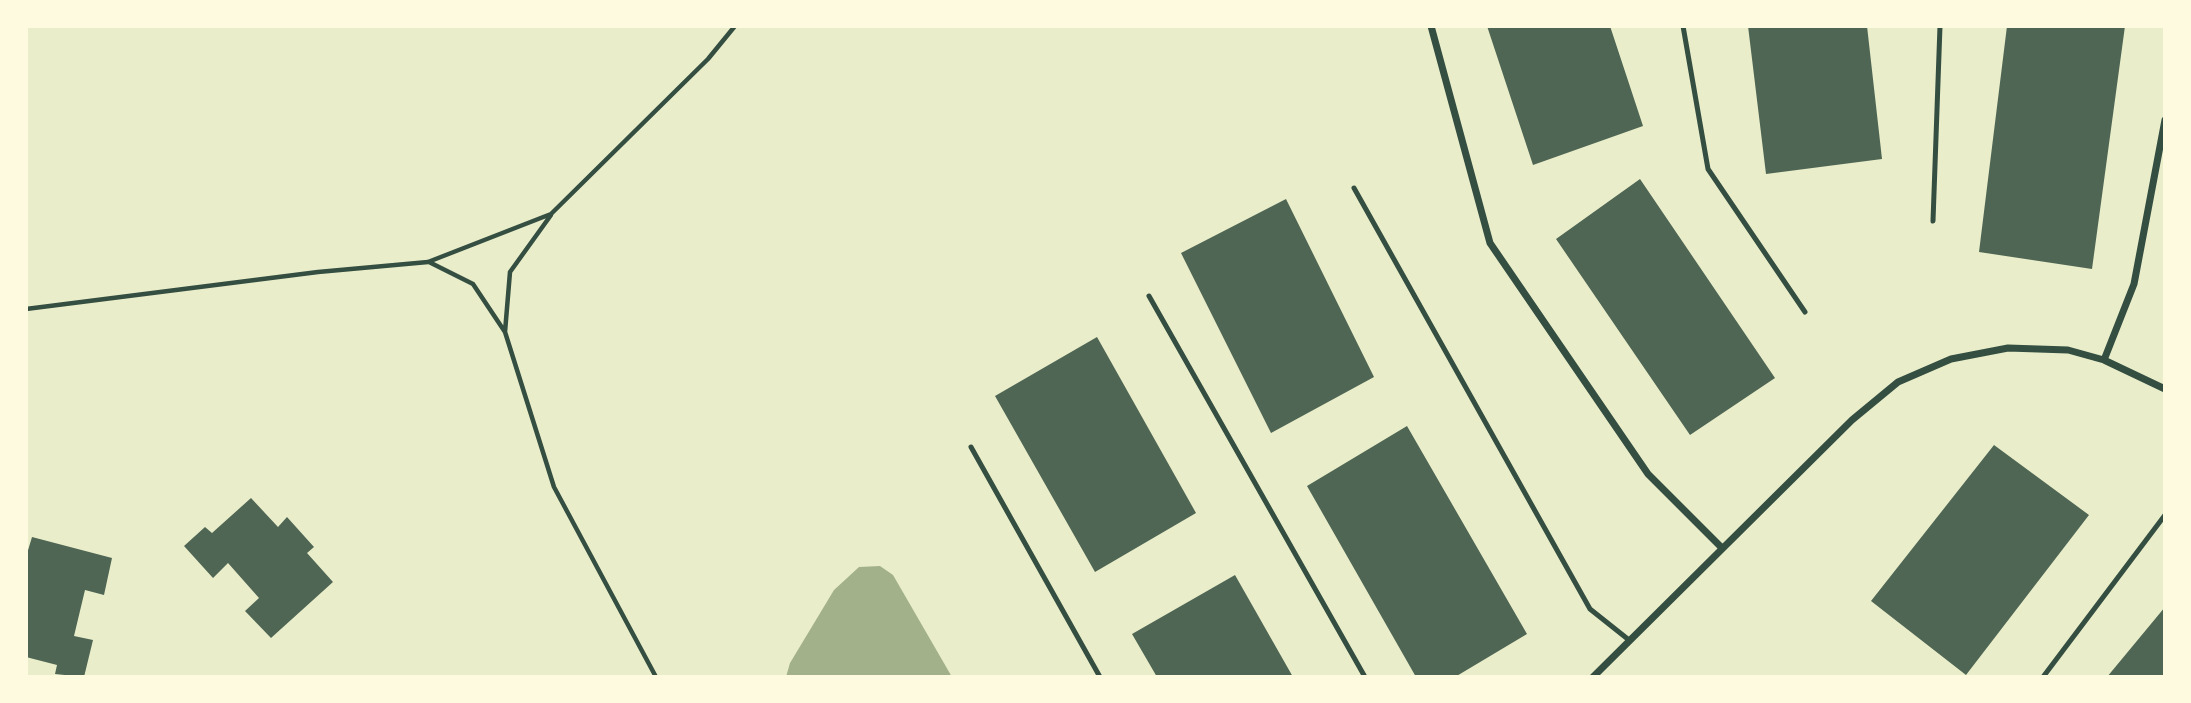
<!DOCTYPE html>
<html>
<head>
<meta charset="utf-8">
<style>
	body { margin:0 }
	#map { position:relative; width:2191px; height:703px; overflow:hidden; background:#e9edc9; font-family:"Alegreya Sans",sans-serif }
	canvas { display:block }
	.frame { position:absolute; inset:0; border:28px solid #fefae0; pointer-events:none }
</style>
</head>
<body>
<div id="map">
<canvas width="2191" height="703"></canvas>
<div class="frame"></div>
</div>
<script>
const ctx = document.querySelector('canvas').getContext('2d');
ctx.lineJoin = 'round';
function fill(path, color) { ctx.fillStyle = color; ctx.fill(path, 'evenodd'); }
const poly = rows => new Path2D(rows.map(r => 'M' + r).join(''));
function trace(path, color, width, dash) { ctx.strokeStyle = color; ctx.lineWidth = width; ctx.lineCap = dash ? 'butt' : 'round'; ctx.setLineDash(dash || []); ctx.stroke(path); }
const water = poly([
	[880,566,893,575,952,677,786,677,790,663,834,590,859,567]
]);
const building = poly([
	[1487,26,1610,26,1643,126,1533,165],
	[1748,26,1867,26,1882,159,1766,174],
	[2007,26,2125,26,2092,269,1979,252],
	[1640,179,1775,378,1690,435,1556,239],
	[1286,199,1374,377,1271,433,1181,253],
	[1097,337,1196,513,1095,572,995,396],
	[1407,426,1527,634,1455,677,1416,677,1307,486],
	[1994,445,2089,515,1966,675,1871,601],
	[251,498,278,527,287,517,314,547,307,553,333,582,271,638,245,611,259,598,228,563,213,578,184,546,205,527,212,533],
	[32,537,112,558,104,595,85,590,74,636,93,640,84,677,55,674,57,665,26,657,26,557],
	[1235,575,1293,677,1157,677,1132,634],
	[2165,607,2165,677,2107,677]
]);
const path = poly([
	[551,215,510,272,505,332,554,487,656,677],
	[429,262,473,284,505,332],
	[26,309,318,272,428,262,551,214,708,59,735,26]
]);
const service = poly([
	[1683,26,1708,169,1805,312],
	[1354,188,1590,609,1629,640],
	[1933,221,1940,26],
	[1149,296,1365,677],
	[971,447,1100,677],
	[2043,677,2165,515]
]);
const minor = poly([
	[1431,26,1490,243,1648,474,1722,548],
	[2104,360,2134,284,2165,120],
	[1593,677,1852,420,1898,382,1951,359,2008,348,2068,350,2104,360,2165,389]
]);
fill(water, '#a3b18a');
fill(building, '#4f6655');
trace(path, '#344e41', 4.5);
trace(service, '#344e41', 5);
trace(minor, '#344e41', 7);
</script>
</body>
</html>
